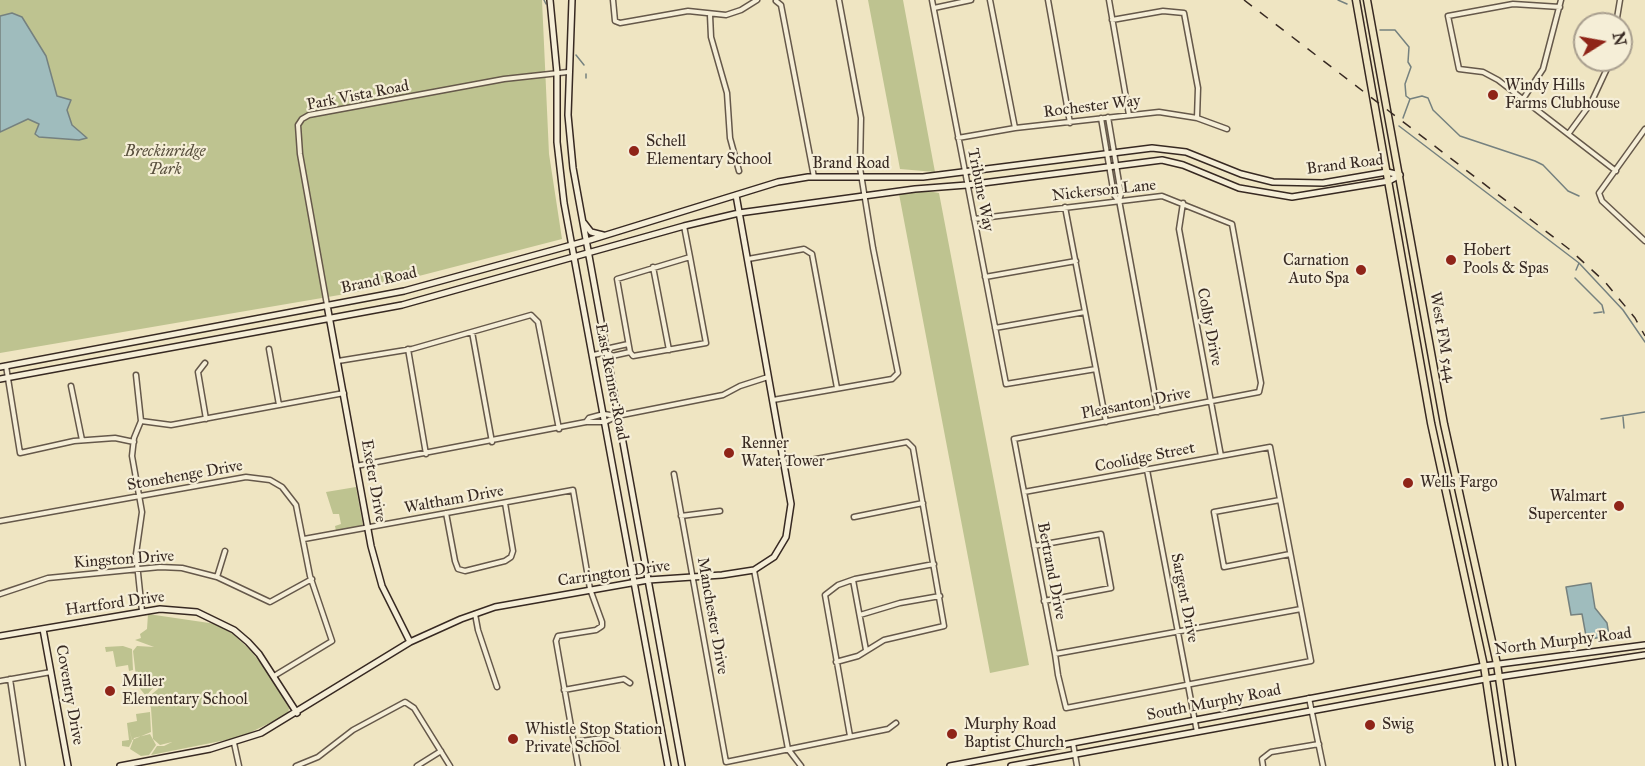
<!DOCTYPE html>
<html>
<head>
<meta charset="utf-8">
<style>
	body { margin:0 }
	#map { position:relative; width:1645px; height:766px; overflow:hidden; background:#efe5c2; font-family:"IM FELL Great Primer",serif }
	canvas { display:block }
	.north { position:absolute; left:1573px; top:12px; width:60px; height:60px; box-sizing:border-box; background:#f5eed7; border:2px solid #a99f8f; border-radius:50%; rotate:79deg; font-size:16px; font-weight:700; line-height:24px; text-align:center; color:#372922 }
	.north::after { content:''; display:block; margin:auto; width:21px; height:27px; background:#8f2418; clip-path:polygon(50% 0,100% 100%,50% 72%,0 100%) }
</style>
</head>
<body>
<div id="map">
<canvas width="1645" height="766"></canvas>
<div class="north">N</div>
</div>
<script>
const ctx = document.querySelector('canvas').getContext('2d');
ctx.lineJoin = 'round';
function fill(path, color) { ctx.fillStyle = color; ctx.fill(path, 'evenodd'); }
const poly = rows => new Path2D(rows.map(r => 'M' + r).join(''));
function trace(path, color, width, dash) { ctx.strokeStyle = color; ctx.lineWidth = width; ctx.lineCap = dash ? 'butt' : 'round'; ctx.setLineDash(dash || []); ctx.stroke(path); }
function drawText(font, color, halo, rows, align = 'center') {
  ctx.font = font + ' "IM FELL Great Primer",serif'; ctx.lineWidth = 4.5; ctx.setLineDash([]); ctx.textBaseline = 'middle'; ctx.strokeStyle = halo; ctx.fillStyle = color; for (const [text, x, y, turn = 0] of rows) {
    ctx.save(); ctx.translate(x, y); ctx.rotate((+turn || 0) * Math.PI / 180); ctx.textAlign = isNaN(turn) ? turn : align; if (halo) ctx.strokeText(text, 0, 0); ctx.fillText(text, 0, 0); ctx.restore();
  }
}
const green = poly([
	[0,0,542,0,549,154,562,239,357,292,0,353],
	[868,0,903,0,935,172,900,169],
	[922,190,939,193,1029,665,990,673,899,194],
	[356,487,363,526,336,531,335,526,341,524,339,514,333,514,326,492],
	[148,614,216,624,233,634,251,651,266,670,289,708,288,714,241,737,151,755,157,746,164,746,172,742,160,745,153,739,151,708,147,698,158,689,160,680,146,696,137,685,133,651,137,646,154,647,135,640,141,638,140,634,147,629],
	[123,646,132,649,133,670,129,671,128,665,116,667,113,651,106,652,105,647],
	[150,712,151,732,132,740,129,728,132,741,129,747,122,746,122,741,129,740,127,723,137,721,136,714],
	[150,734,156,745,149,755,141,756,130,749,134,738]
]);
const water = poly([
	[12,13,22,17,46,56,57,96,71,100,67,110,72,125,87,138,79,140,39,137,35,134,39,124,28,119,0,132,0,16,12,13],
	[1591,583,1595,608,1607,623,1609,635,1592,639,1586,636,1582,614,1571,615,1566,587,1591,583]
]);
const stream = poly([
	[544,0,546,4],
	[1338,0,1347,4],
	[1380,30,1395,30,1409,47,1408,62,1411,67,1405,84,1406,96,1410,99,1422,96,1428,98,1433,110,1460,136,1535,161,1543,165,1568,191,1579,196],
	[576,55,584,65],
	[586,74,586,78],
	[1403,118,1410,99],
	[1399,126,1579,263,1576,270],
	[1579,263,1623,310,1645,342],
	[1575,278,1602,305,1604,313],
	[1594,313,1602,312],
	[1623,417,1624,428],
	[1601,419,1645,412]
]);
const street = poly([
	[613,0,615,21,620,23,688,11,726,15,741,10,757,0],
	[932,0,1006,384,1096,369],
	[990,0,1015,128],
	[1048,0,1070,123],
	[1109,0,1129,115],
	[776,1,781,5,814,177],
	[1560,7,1513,4,1448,16,1459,69,1483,72,1498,80,1616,171],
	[934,8,971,0],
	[710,15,711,37,727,93,730,138,739,171],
	[1112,20,1163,11,1184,13,1198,88,1197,118],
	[1616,24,1620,0],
	[1523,99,1543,69,1561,0],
	[1108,117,1121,194,1119,200,1158,412],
	[1101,118,1114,195,1118,200],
	[1645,129,1599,193,1602,201,1645,241],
	[1569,133,1591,103,1611,60],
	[958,138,1015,128,1159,112,1197,118,1227,129],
	[1183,203,1179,229,1221,456],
	[1065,207,1106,422],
	[974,219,1162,196,1232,224,1261,383,1259,392,1014,439,1024,492,1038,566,1055,654,1058,675,1066,708,1311,661,1270,447,1024,492],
	[684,226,690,257,706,343,633,356,630,352,617,279,690,257],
	[748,259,804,249,812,254,837,388],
	[653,267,669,350],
	[985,277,1076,261],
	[327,305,300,154,298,125,302,119,309,115,504,79,568,72],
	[995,328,1085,312],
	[472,332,492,442],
	[269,349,279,405],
	[408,349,426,454],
	[608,352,610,348,628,344],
	[593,355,608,352,612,356,630,352],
	[338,361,412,349,531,315,538,322,559,429],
	[205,363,198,372,206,419],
	[6,366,20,453,74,441,115,438,134,442],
	[136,375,141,421,134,438,132,456,142,512,136,554,142,611],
	[71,386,82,440],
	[773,400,892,379,898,373,873,248,860,168,861,118,839,0],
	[141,421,171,425,344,393],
	[586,422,589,418,604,414,616,416],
	[784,465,907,442,913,448,944,626,884,640,858,656,836,662],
	[356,466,586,422,605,422,617,416,723,395,740,386,768,377],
	[1147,470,1197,732],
	[674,474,726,762,888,729,896,723],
	[1280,500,1214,512,1224,567,1290,554],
	[446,513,455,561,458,569,465,571,505,561,511,557,513,551,505,503],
	[681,516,720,511],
	[854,517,923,503],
	[0,521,246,477,270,480,282,487,296,505,310,576,332,641,274,676],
	[304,539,573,490,590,589,602,622,602,626,596,630,558,636,556,641,578,766],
	[1034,546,1101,534,1111,588,1044,601],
	[754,570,788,749,801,766],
	[217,577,225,551],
	[853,580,866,650],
	[0,594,48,578,160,567,182,568,217,577,270,602,312,579],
	[475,614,478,630,497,687],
	[860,615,900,603,940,596],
	[1055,654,1301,609],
	[10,679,23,766],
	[0,681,51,672],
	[564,690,624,679,630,683],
	[1309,698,1323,766],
	[850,736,825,595,838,585,855,579,934,564],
	[574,742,603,738,612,741,617,748],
	[234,743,239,766],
	[1073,743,1077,766],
	[296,766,318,757,353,730,405,702,414,708,450,766],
	[417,766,441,751],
	[1263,766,1262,759,1271,752,1319,744]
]);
const secondary = poly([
	[550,0,557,73,557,142,564,203,668,766],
	[572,0,568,115,573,168,682,766],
	[584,223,591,232,603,235],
	[327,305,371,546,382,586,410,642],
	[0,367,404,291,590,240,778,182,808,177,923,177,1152,148,1186,152,1241,174,1273,182,1323,183,1387,172,1400,175],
	[0,379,402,305,684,226,739,213,915,189,967,185,1162,160,1183,165,1239,188,1292,197,1389,181,1400,175],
	[43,629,68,766],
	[0,636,160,609,197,612,234,630,248,642,259,654,297,713],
	[120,766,210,749,261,733,410,642,461,619,495,607,648,580,722,575,754,570,774,557,786,537,791,504,736,195],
	[950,766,1484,666,1645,645],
	[1011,766,1485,679,1645,655]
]);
const primary = poly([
	[1356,0,1431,423,1484,666,1499,766],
	[1367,0,1444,424,1497,664,1512,766]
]);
const rail = poly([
	[1244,0,1569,249,1605,282,1635,318,1645,336]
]);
const markers = [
	[1493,95,6,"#8f2418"],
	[634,151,6,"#8f2418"],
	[1451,260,6,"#8f2418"],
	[1361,270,6,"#8f2418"],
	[729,453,6,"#8f2418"],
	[1408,483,6,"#8f2418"],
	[1619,506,6,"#8f2418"],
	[110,691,6,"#8f2418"],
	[1370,725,6,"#8f2418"],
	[952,734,6,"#8f2418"],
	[513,739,6,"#8f2418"]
];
const poiNames = [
	["Windy Hills",1505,86],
	["Farms Clubhouse",1505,104],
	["Schell",646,142],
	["Elementary School",646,160],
	["Hobert",1463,251],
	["Pools & Spas",1463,269],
	["Carnation",1349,261,"right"],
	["Auto Spa",1349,279,"right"],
	["Renner",741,444],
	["Water Tower",741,462],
	["Wells Fargo",1420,483],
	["Walmart",1607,497,"right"],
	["Supercenter",1607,515,"right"],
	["Miller",122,682],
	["Elementary School",122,700],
	["Murphy Road",964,725],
	["Baptist Church",964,743],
	["Swig",1382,725],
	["Whistle Stop Station",525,730],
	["Private School",525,748]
];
const streetNames = [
	["Park Vista Road",358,96,-11],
	["Rochester Way",1092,107,-7],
	["Brand Road",851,164],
	["Brand Road",1345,165,-7],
	["Tribune Way",980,190,79],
	["Nickerson Lane",1104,191,-6],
	["Brand Road",379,281,-12],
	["Colby Drive",1209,327,79],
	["West FM 544",1442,337,80],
	["East Renner Road",611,382,79],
	["Pleasanton Drive",1136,404,-11],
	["Coolidge Street",1145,458,-11],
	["Stonehenge Drive",185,476,-10],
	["Exeter Drive",373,481,80],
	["Waltham Drive",454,500,-10],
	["Kingston Drive",124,560,-4],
	["Bertrand Drive",1051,571,79],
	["Carrington Drive",614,574,-8],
	["Sargent Drive",1184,598,79],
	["Hartford Drive",115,604,-8],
	["Manchester Drive",712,616,80],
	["North Murphy Road",1563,642,-7],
	["Coventry Drive",69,695,80],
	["South Murphy Road",1214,703,-11]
];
const parkNames = [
	["Breckinridge",165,152],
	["Park",165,170]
];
fill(green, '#bec390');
fill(water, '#9fbcbd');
trace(water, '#75817f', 1.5);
trace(stream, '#75817f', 1.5);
trace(street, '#65584a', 7);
trace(secondary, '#372922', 8);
trace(primary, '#372922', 9);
trace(street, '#f5eed7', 4);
trace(secondary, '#f5eed7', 5);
trace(primary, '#efe5c2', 6);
trace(rail, '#372922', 1.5, [10, 10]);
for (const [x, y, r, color] of markers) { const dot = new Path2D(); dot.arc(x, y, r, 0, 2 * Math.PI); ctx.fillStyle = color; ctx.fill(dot); trace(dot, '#f5eed7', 2); }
drawText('16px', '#372922', '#f5eed7', poiNames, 'left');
drawText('16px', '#372922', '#f5eed7', streetNames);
drawText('italic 16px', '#59503e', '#f5eed7', parkNames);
</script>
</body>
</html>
